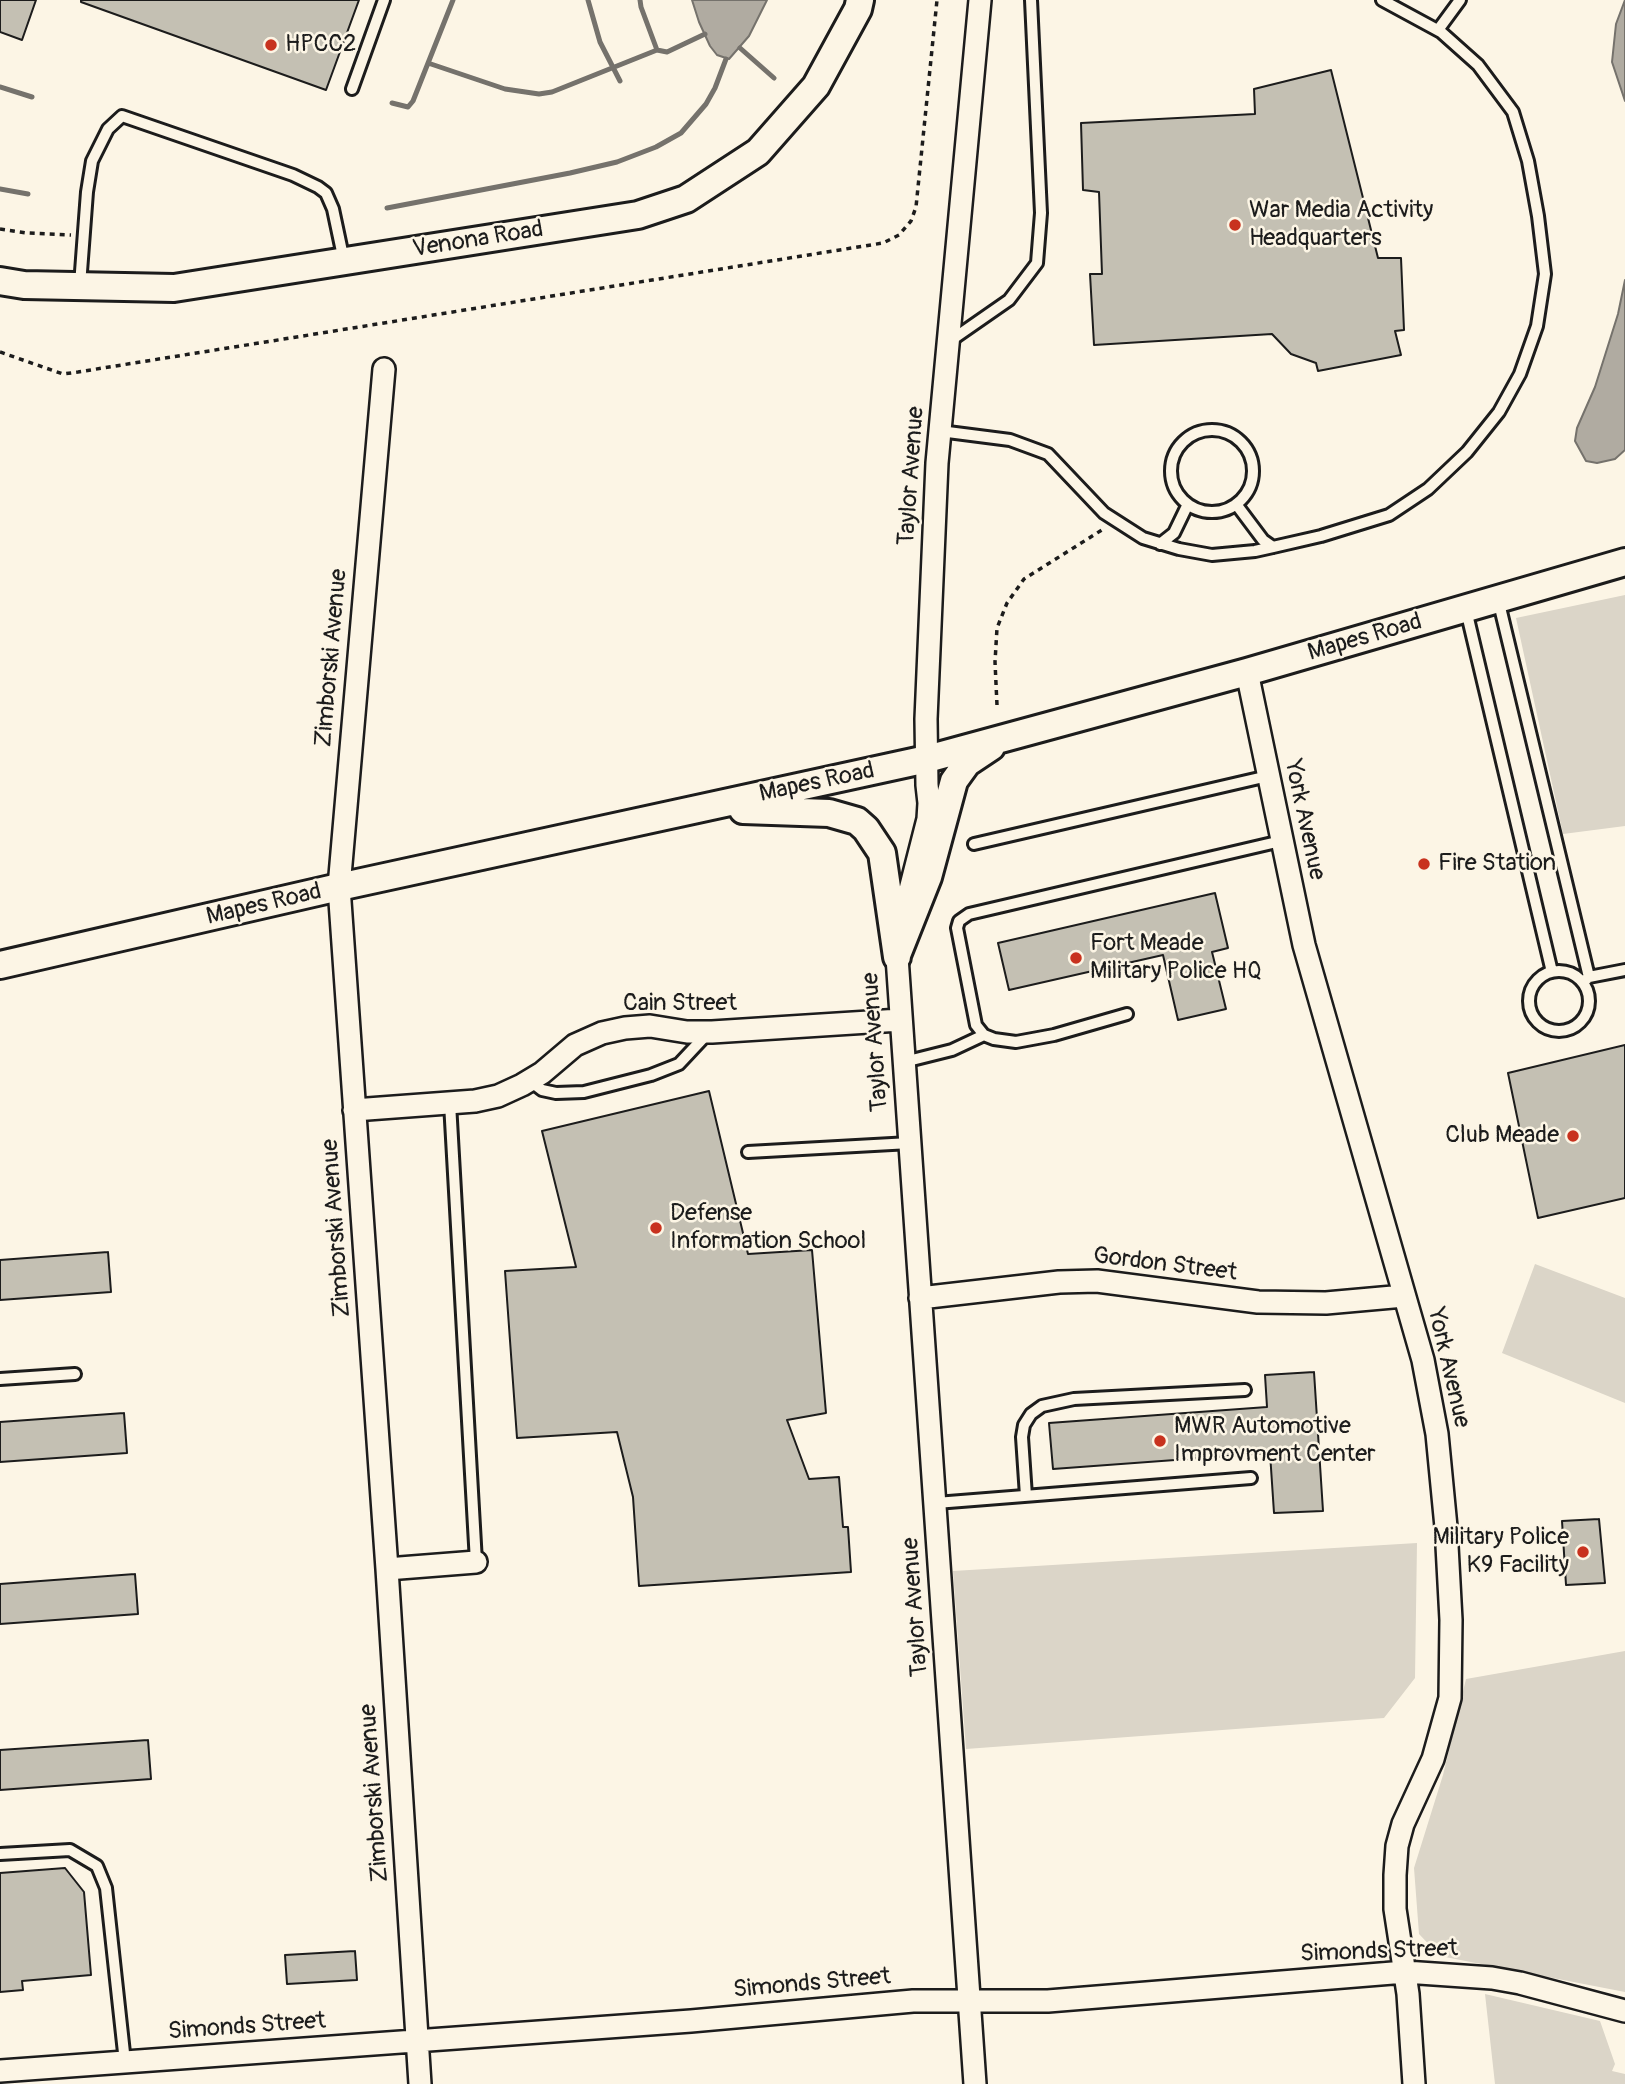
<!DOCTYPE html>
<html>
<head>
<meta charset="utf-8">
<style>
	body { margin:0 }
	canvas { display:block; background:#fcf5e5 }
</style>
</head>
<body>
<canvas width="1625" height="2084"></canvas>
<script>
const ctx = document.querySelector('canvas').getContext('2d');
ctx.lineJoin = 'round';
function fill(path, color) { ctx.fillStyle = color; ctx.fill(path, 'evenodd'); }
const poly = rows => new Path2D(rows.map(r => 'M' + r).join(''));
function trace(path, color, width, dash) { ctx.strokeStyle = color; ctx.lineWidth = width; ctx.lineCap = dash ? 'butt' : 'round'; ctx.setLineDash(dash || []); ctx.stroke(path); }
function drawText(font, color, halo, rows, align = 'center') {
  ctx.font = font + ' Pangolin,sans-serif'; ctx.lineWidth = 5; ctx.setLineDash([]); ctx.textBaseline = 'middle'; ctx.strokeStyle = halo; ctx.fillStyle = color; for (const [text, x, y, turn = 0] of rows) {
    ctx.save(); ctx.translate(x, y); ctx.rotate((+turn || 0) * Math.PI / 180); ctx.textAlign = isNaN(turn) ? turn : align; if (halo) ctx.strokeText(text, 0, 0); ctx.fillText(text, 0, 0); ctx.restore();
  }
}
const green = poly([
	[1625,595,1625,826,1563,834,1516,618],
	[1535,1264,1625,1298,1625,1403,1502,1353],
	[1417,1543,1415,1678,1384,1718,966,1749,953,1571],
	[1625,1651,1625,1992,1440,1956,1419,1934,1414,1868,1443,1775,1466,1679],
	[1485,1994,1600,2021,1615,2064,1612,2071,1625,2074,1625,2084,1495,2084]
]);
const water = poly([
	[692,0,767,0,749,36,729,59,717,55,710,46,699,22,692,0],
	[1625,0,1625,101,1612,62,1616,24,1625,0],
	[1625,280,1625,450,1615,459,1597,463,1586,461,1575,441,1577,428,1595,387,1618,314,1625,280]
]);
const stream = poly([
	[588,0,600,42,620,81],
	[640,0,641,7,657,50,667,52,705,34],
	[740,48,774,78],
	[428,63,505,89,539,94,552,92,657,50],
	[0,87,32,97],
	[392,103,408,107,413,101,453,0],
	[0,189,28,194],
	[387,208,570,173,617,162,656,147,681,133,706,104,715,88,726,59]
]);
const building = poly([
	[0,0,36,0,22,40,0,32,0,0],
	[81,0,359,0,326,90,81,2,81,0],
	[1331,70,1378,258,1401,258,1404,330,1395,331,1401,355,1318,371,1316,363,1291,354,1272,334,1094,345,1090,274,1102,274,1099,192,1083,190,1081,123,1255,114,1254,89,1331,70],
	[1215,893,1228,948,1212,952,1226,1009,1178,1020,1163,955,1009,990,998,943,1215,893],
	[1625,1045,1625,1198,1538,1218,1508,1073,1625,1045],
	[709,1091,748,1254,812,1250,826,1413,787,1420,809,1479,839,1477,843,1527,848,1527,851,1572,639,1586,633,1497,617,1432,517,1438,505,1271,576,1267,542,1131,709,1091],
	[108,1252,111,1292,0,1300,0,1260,108,1252],
	[1314,1372,1323,1511,1274,1513,1270,1453,1053,1469,1049,1423,1267,1407,1265,1375,1314,1372],
	[124,1413,127,1453,0,1462,0,1422,124,1413],
	[1599,1519,1605,1583,1566,1585,1562,1521,1599,1519],
	[135,1574,138,1614,0,1624,0,1584,135,1574],
	[148,1740,151,1779,0,1790,0,1750,148,1740],
	[65,1868,84,1892,91,1975,22,1981,23,1990,0,1992,0,1873,65,1868],
	[355,1951,357,1980,287,1984,285,1955,355,1951]
]);
const path = poly([
	[0,229,27,233,71,235],
	[0,352,63,374,78,372,883,243,899,235,911,221,916,207,937,0],
	[997,705,995,662,997,628,1007,603,1024,579,1105,528]
]);
const service = poly([
	[1438,30,1460,0],
	[352,89,384,0],
	[80,285,87,192,92,161,108,129,122,116,293,175,318,187,326,193,333,209,344,261],
	[950,341,1009,300,1037,263,1041,213,1031,0],
	'1171 471a41 41 0 1 1 82 0a41 41 0 1 1-82 0Z',
	[940,431,1010,440,1048,454,1104,513,1143,538,1179,549,1212,555,1255,551,1273,547,1321,536,1389,515,1428,489,1467,452,1499,412,1520,374,1537,326,1545,274,1538,216,1528,161,1513,112,1478,65,1441,32,1382,0],
	[1236,504,1263,540,1273,547],
	[1160,544,1174,533,1188,504],
	[1498,599,1589,977],
	[1466,610,1552,972],
	[974,844,1268,776],
	'1529 1001a30 30 0 1 1 60 0a30 30 0 1 1-60 0Z',
	[1584,981,1589,977,1625,970],
	[1127,1014,1054,1035,1016,1042,994,1039,984,1035,976,1025,957,928,959,921,969,914,1281,841],
	[904,1062,952,1050,984,1035],
	[529,1080,542,1090,556,1093,584,1092,651,1075,679,1064,708,1033],
	[450,1103,476,1562],
	[748,1152,910,1143],
	[0,1379,75,1374],
	[1026,1496,1022,1437,1024,1425,1031,1414,1042,1406,1074,1399,1245,1390],
	[936,1503,1251,1478],
	[0,1854,70,1850,97,1866,106,1888,125,2062]
]);
const minor = poly([
	[384,369,339,887,387,1569,420,2084],
	[1247,672,1304,945,1423,1360,1437,1434,1446,1527,1451,1620,1450,1698,1433,1759,1403,1824,1397,1846,1395,1875,1395,1909,1408,1994,1414,2084],
	[354,1110,475,1101,498,1096,522,1085,542,1073,575,1045,602,1033,625,1028,650,1026,687,1032,712,1032,900,1020],
	[920,1298,1059,1282,1097,1281,1258,1302,1326,1303,1404,1296],
	[387,1569,476,1562],
	[0,2071,691,2021,913,2001,1048,2001,1405,1972,1492,1978,1520,1983,1625,2011],
	[975,2084,897,957,902,921,928,819,929,803,927,785,926,719,937,463,980,0]
]);
const tertiary = poly([
	[0,281,24,285,174,288,638,215,686,199,758,152,816,86,858,9,860,0],
	[743,810,829,813,857,821,866,829,882,853,897,957],
	[897,955,928,877,954,781,967,763,991,747],
	[0,965,339,887,927,759,1247,672,1625,562]
]);
const markers = [
	[271,45,7,"#c8321e"],
	[1235,225,7,"#c8321e"],
	[1424,864,7,"#c8321e"],
	[1076,958,7,"#c8321e"],
	[1573,1136,7,"#c8321e"],
	[656,1228,7,"#c8321e"],
	[1160,1441,7,"#c8321e"],
	[1583,1552,7,"#c8321e"]
];
const poiNames = [
	["HPCC2",285,45],
	["War Media Activity",1249,211],
	["Headquarters",1249,239],
	["Fire Station",1438,864],
	["Fort Meade",1090,944],
	["Military Police HQ",1090,972],
	["Club Meade",1559,1136,"right"],
	["Defense",670,1214],
	["Information School",670,1242],
	["MWR Automotive",1174,1427],
	["Improvment Center",1174,1455],
	["Military Police",1569,1538,"right"],
	["K9 Facility",1569,1566,"right"]
];
const streetNames = [
	["Venona Road",478,240,-9],
	["Taylor Avenue",912,476,-86],
	["Mapes Road",1365,638,-16],
	["Zimborski Avenue",332,658,-85],
	["Mapes Road",817,783,-12],
	["York Avenue",1304,820,78],
	["Mapes Road",264,905,-13],
	["Cain Street",680,1004],
	["Taylor Avenue",876,1042,-94],
	["Zimborski Avenue",337,1228,-94],
	["Gordon Street",1165,1265,7],
	["York Avenue",1448,1368,77],
	["Taylor Avenue",916,1607,-94],
	["Zimborski Avenue",375,1793,-94],
	["Simonds Street",1379,1952,-2],
	["Simonds Street",812,1984,-5],
	["Simonds Street",247,2027,-4]
];
fill(green, '#dbd5c8');
fill(water, '#b0aba1');
trace(water, '#75726c', 2);
trace(stream, '#75726c', 5);
fill(building, '#c4c0b3');
trace(building, '#1c1c1c', 2);
trace(service, '#1c1c1c', 16);
trace(minor, '#1c1c1c', 26);
trace(tertiary, '#1c1c1c', 32);
trace(path, '#1c1c1c', 3.5, [5, 5]);
trace(service, '#fcf5e5', 10);
trace(minor, '#fcf5e5', 21);
trace(tertiary, '#fcf5e5', 26);
for (const [x, y, r, color] of markers) { const dot = new Path2D(); dot.arc(x, y, r, 0, 2 * Math.PI); ctx.fillStyle = color; ctx.fill(dot); trace(dot, '#fcf5e5', 2.5); }
drawText('24px', '#1c1c1c', '#fcf5e5', poiNames, 'left');
drawText('24px', '#1c1c1c', '#fcf5e5', streetNames);
</script>
</body>
</html>
